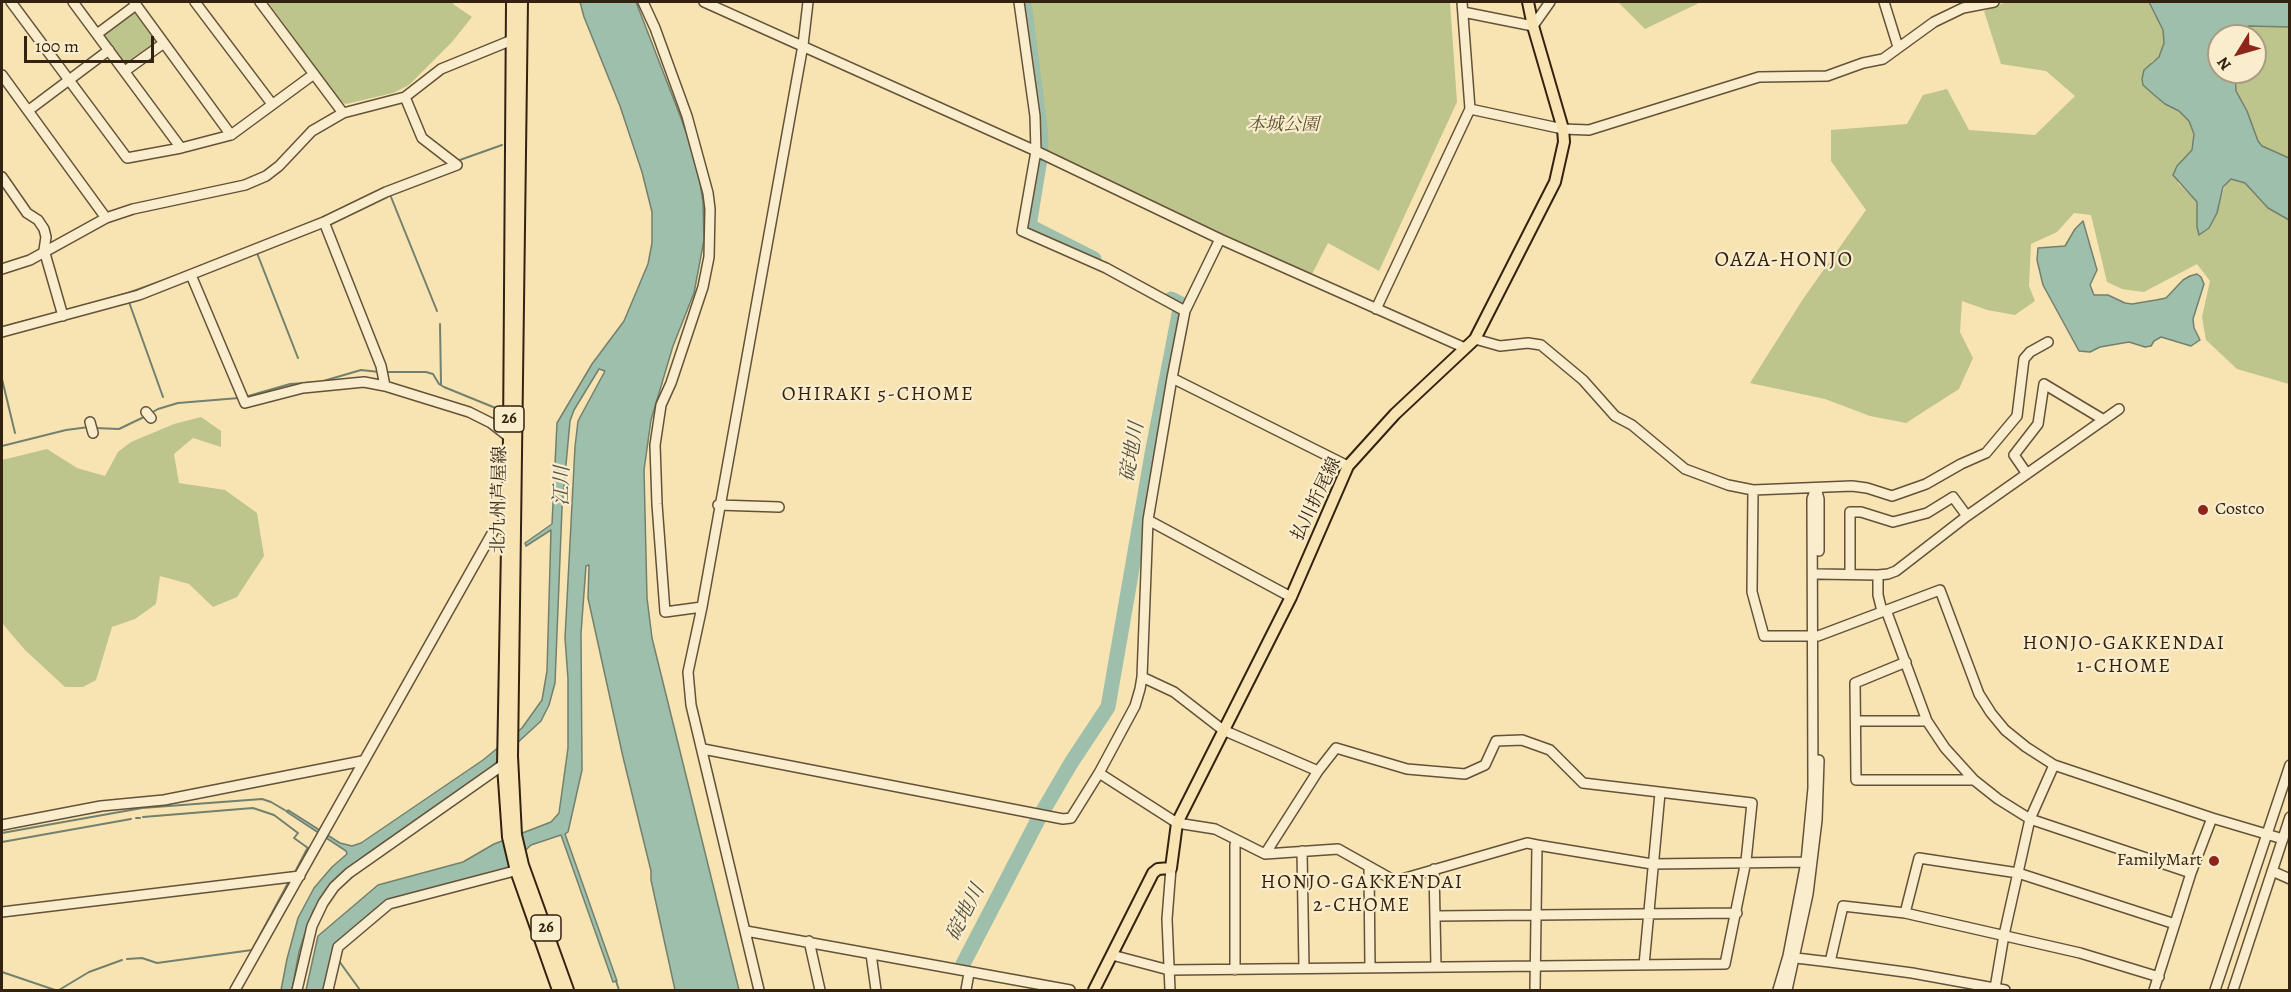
<!DOCTYPE html>
<html>
<head>
<meta charset="utf-8">
<style>
	body { margin:0 }
	#map { position:relative; width:2291px; height:992px; overflow:hidden; background:#f8e4b3; font-family:Alegreya,serif }
	canvas { display:block }
	.frame { position:absolute; inset:0; border:3px solid #33220f; pointer-events:none }
	.north { position:absolute; left:2207px; top:24px; width:60px; height:60px; box-sizing:border-box; background:#faedce; border:2px solid #aa9c82; border-radius:50%; rotate:233deg; font-size:16px; font-weight:700; line-height:24px; text-align:center; color:#33220f }
	.north::after { content:''; display:block; margin:auto; width:21px; height:27px; background:#8f2418; clip-path:polygon(50% 0,100% 100%,50% 72%,0 100%) }
	.scale { position:absolute; left:24px; top:36px; width:130px; height:27px; box-sizing:border-box; border:3px solid #33220f; border-top:0; padding-left:8px; font-size:18px; line-height:21px; white-space:nowrap; color:#33220f; -webkit-text-stroke:4px #faedce; paint-order:stroke }
</style>
</head>
<body>
<div id="map">
<canvas width="2291" height="992"></canvas>
<div class="frame"></div>
<div class="north">N</div>
<div class="scale">100 m</div>
</div>
<script>
const ctx = document.querySelector('canvas').getContext('2d');
ctx.lineJoin = 'round';
function fill(path, color) { ctx.fillStyle = color; ctx.fill(path, 'evenodd'); }
const poly = rows => new Path2D(rows.map(r => 'M' + r).join(''));
function trace(path, color, width, dash) { ctx.strokeStyle = color; ctx.lineWidth = width; ctx.lineCap = dash ? 'butt' : 'round'; ctx.setLineDash(dash || []); ctx.stroke(path); }
function drawText(font, color, halo, rows, align = 'center') {
  ctx.font = font + ' Alegreya,"Noto Serif JP",serif'; ctx.lineWidth = 4.5; ctx.setLineDash([]); ctx.textBaseline = 'middle'; ctx.strokeStyle = halo; ctx.fillStyle = color; for (const [text, x, y, turn = 0] of rows) {
    ctx.save(); ctx.translate(x, y); ctx.rotate((+turn || 0) * Math.PI / 180); ctx.textAlign = isNaN(turn) ? turn : align; if (halo) ctx.strokeText(text, 0, 0); ctx.fillText(text, 0, 0); ctx.restore();
  }
}
const green = poly([
	[268,2,454,2,453,4,472,17,452,42,409,85,393,93,346,104,341,102],
	[1025,2,1450,2,1457,102,1379,271,1328,243,1311,276,1042,151,1043,132],
	[1618,2,1701,2,1645,29],
	[2006,2,2149,2,2163,30,2164,42,2159,57,2151,62,2165,104,2179,111,2189,121,2194,134,2194,144,2192,150,2186,156,2178,183,2197,202,2198,211,2217,213,2226,182,2231,179,2245,183,2268,208,2289,220,2289,384,2237,369,2206,340,2202,317,2210,281,2197,264,2144,292,2122,289,2107,282,2091,215,2074,213,2057,232,2031,244,2029,286,2035,301,2015,315,1987,310,1962,301,1960,332,1973,358,1959,389,1906,423,1870,416,1825,399,1750,383,1803,299,1866,210,1831,161,1831,130,1907,124,1923,95,1947,89,1969,130,2035,135,2075,96,2046,71,2001,64,1984,11],
	[135,9,160,42,126,67,101,34],
	[2259,25,2289,27,2289,158,2262,146,2258,141,2247,111,2236,91,2235,72,2255,72,2255,36,2236,36,2240,30,2249,26],
	[201,417,221,431,221,447,193,438,174,454,179,483,225,490,257,513,264,556,237,597,213,607,189,584,160,576,156,604,135,619,112,627,96,680,83,687,65,687,25,650,2,623,2,460,47,449,77,468,105,476,118,452,131,442,174,424]
]);
const water = poly([
	[580,2,636,2,681,118,697,164,703,202,704,240,694,293,673,346,651,420,644,470,647,598,652,638,739,990,675,990,651,880,651,871,623,757,588,598,589,565,586,566,581,633,582,770,568,832,565,834,617,981,613,982,561,835,531,845,505,870,388,901,335,945,325,990,306,990,318,936,378,885,463,862,494,844,551,822,559,813,568,748,568,679,565,638,575,447,578,421,605,371,599,369,574,410,570,421,562,508,555,683,549,705,541,721,490,768,368,853,337,877,313,911,306,930,299,952,292,990,281,990,287,959,298,918,314,888,332,867,347,854,346,851,287,812,288,810,340,843,352,846,361,843,483,760,522,728,542,700,547,671,551,530,526,546,525,543,552,524,557,423,592,364,624,321,648,264,652,243,652,212,642,172,620,106,584,17,580,2],
	[2149,2,2289,2,2289,27,2249,26,2240,30,2236,36,2219,36,2219,72,2235,72,2236,91,2247,111,2258,141,2262,146,2289,158,2289,220,2268,208,2245,183,2231,179,2223,187,2217,213,2209,228,2199,235,2197,227,2197,202,2173,175,2177,166,2192,150,2194,134,2189,121,2179,111,2165,104,2153,94,2143,85,2142,79,2144,70,2159,57,2164,43,2163,30,2149,2],
	[2083,221,2097,270,2090,285,2094,295,2108,295,2125,303,2132,304,2156,300,2166,298,2183,280,2190,276,2197,274,2201,277,2204,284,2193,319,2194,328,2200,340,2191,346,2161,337,2154,341,2151,346,2145,347,2129,342,2100,347,2090,352,2079,351,2043,285,2037,260,2038,248,2065,246,2075,229,2083,221]
]);
const stream = poly([
	[457,161,502,145],
	[391,197,437,311],
	[265,241,326,216],
	[257,253,298,358],
	[129,302,163,397],
	[86,305,128,293,175,276],
	[440,324,441,385],
	[2,327,36,318],
	[385,372,426,372,433,374,439,384,444,387,498,409],
	[2,379,15,433],
	[245,397,290,384,320,382,361,370,379,372],
	[151,413,158,409,178,403,239,398],
	[95,428,119,429,146,416],
	[2,446,66,430,89,427],
	[143,817,253,808,274,815,298,833,294,838,308,848],
	[136,818,140,818],
	[2,833,142,808,262,799,271,802,288,812],
	[2,842,131,819],
	[296,870,307,849],
	[127,959,142,958,157,963,252,950,288,883],
	[339,961,360,990],
	[2,972,55,990],
	[616,981,619,990],
	[59,990,89,972,122,960]
]);
const river = poly([
	[1024,2,1041,136,1040,159,1029,226,1094,259],
	[963,964,1040,816,1071,763,1108,707,1152,454,1181,304,1171,299]
]);
const minor = poly([
	[11,2,127,158,181,148,231,135,314,74],
	[73,2,181,148],
	[134,2,231,135],
	[195,2,272,104],
	[260,2,343,113],
	[643,2,655,28,687,116,708,193,710,209,709,257,703,287,671,383,661,405,655,445,657,504,665,612,702,607],
	[704,2,1036,151,1220,239,1465,348],
	[1019,2,1035,116,1036,151,1022,231,1106,268,1185,311],
	[1884,2,1898,47],
	[1463,12,1533,26,1550,2],
	[97,34,136,5],
	[125,71,164,43],
	[2,75,106,218],
	[1470,109,1563,129,1589,130,1759,77,1827,76,1863,63,1883,59,1934,22,1963,8,1994,2],
	[29,110,109,50],
	[2,177,27,213,38,220,44,229,46,237,44,250,63,316],
	[324,222,381,366,385,386],
	[2,269,30,260,106,218,133,209,245,185,266,176,279,166,312,131,343,113,405,97,441,69,517,38],
	[191,275,245,403,303,388,364,382,385,386,469,412,491,423,509,437],
	[1376,309,1470,109,1462,2],
	[2,332,139,295,324,222,386,192,457,165,422,138,405,97],
	[1475,339,1500,346,1528,343,1541,345,1583,380,1615,416,1632,425,1685,469,1728,485,1753,490,1852,486,1867,488,1892,496,1926,484,1961,464,1986,453,2017,416,2024,359,2030,352,2048,342],
	[1172,378,1348,466],
	[146,412,151,418],
	[90,422,93,433],
	[2027,474,2014,455,2038,424,2044,384,2104,420],
	[1816,488,1819,499,1819,551],
	[1753,490,1752,592,1764,636,1818,636,1940,590,1979,694,1991,713,2005,730,2026,747,2054,765,2212,818,2283,839],
	[718,505,779,507],
	[1148,520,1291,597],
	[1818,574,1878,575,1888,574,1896,571,1967,516,2119,409],
	[1850,574,1850,512,1861,512,1893,522,1927,513,1953,497,1967,516],
	[1878,575,1878,595,1882,611],
	[1886,610,1927,721,1945,748,1974,780,1998,799,2030,819,2191,873],
	[1906,662,1855,683,1856,780,1974,780],
	[1142,677,1174,692,1223,730,1318,771],
	[1856,721,1927,721],
	[703,749,1063,819,1071,818,1099,773,1135,706,1140,689,1142,677,1148,520,1172,378,1185,311,1220,239],
	[1099,773,1177,823,1215,829,1265,854,1338,849,1395,881,1527,843,1537,845],
	[2,825,101,806,164,800,362,761],
	[1302,851,1304,968],
	[1369,867,1370,968],
	[1434,869,1436,967],
	[2272,871,2290,879],
	[2,912,300,876],
	[1905,913,1919,858,2018,873,2175,924],
	[1436,916,1737,913],
	[746,931,1070,990],
	[809,941,820,990],
	[871,954,876,990],
	[1112,955,1169,970,1725,964,1746,861,1752,803,1583,783,1550,750,1522,740,1496,741,1485,765,1465,774,1407,769,1336,748,1318,771,1265,854],
	[1796,958,1830,962],
	[1644,965,1660,793],
	[1235,970,1235,845,1237,840],
	[1995,988,2004,935,2030,819,2054,765],
	[235,990,494,530,507,521,513,521],
	[297,990,312,926,323,903,334,887,349,873,507,762],
	[328,990,338,947,389,904,522,869],
	[759,990,691,705,688,672,702,607,803,45,808,2],
	[966,990,969,973],
	[1170,990,1167,919,1171,868],
	[1535,990,1537,845,1652,864,1810,862],
	[1778,990,1788,956,1806,862,1813,788,1812,499,1816,488],
	[1787,990,1808,894,1817,820,1819,760],
	[2005,990,1912,973,1830,962,1843,906,1905,913,2080,953,2159,977],
	[2154,990,2191,873,2212,818],
	[2215,990,2290,765],
	[2233,990,2290,817]
]);
const major = poly([
	[512,2,509,437,503,766,508,837,516,871,558,990],
	[522,2,512,756,516,835,523,865,568,990],
	[1094,990,1153,873,1158,869,1171,868,1177,823,1291,597,1348,466,1395,414,1475,339,1555,182,1564,142,1563,129,1533,26,1528,2]
]);
const markers = [
	[2203,510,6,"#8f2418"],
	[2214,861,6,"#8f2418"]
];
const shields = [
	[509,419,30],
	[546,928,30]
];
const shieldNames = [
	["26",509,419],
	["26",546,928]
];
const parkNames = [
	["本城公園",1283,126]
];
const streetNames = [
	["払川折尾線",1317,499,-64],
	["北九州芦屋線",500,500,-89]
];
const poiNames = [
	["Costco",2215,510],
	["FamilyMart",2202,861,"right"]
];
const neighbourhoodNames = [
	["OHIRAKI 5-CHOME",878,395],
	["HONJO-GAKKENDAI",2124,644],
	["1-CHOME",2124,667],
	["HONJO-GAKKENDAI",1362,883],
	["2-CHOME",1362,906]
];
const waterNames = [
	["碇地川",1133,452,-80],
	["江川",563,486,-89],
	["碇地川",966,913,-63]
];
const quarterNames = [
	["OAZA-HONJO",1784,261]
];
fill(green, '#bdc48c');
fill(water, '#9dbfab');
trace(water, '#73806d', 1.5);
trace(stream, '#73806d', 2);
trace(river, '#9dbfab', 15);
trace(minor, '#645238', 12);
trace(major, '#33220f', 14);
trace(minor, '#faedce', 9);
trace(major, '#f8e4b3', 10);
for (const [x, y, r, color] of markers) { const dot = new Path2D(); dot.arc(x, y, r, 0, 2 * Math.PI); ctx.fillStyle = color; ctx.fill(dot); trace(dot, '#faedce', 2); }
for (const [x, y, w] of shields) { const box = new Path2D(); box.roundRect(x - w / 2, y - 13, w, 26, 4.5); ctx.fillStyle = '#faedce'; ctx.fill(box); trace(box, '#33220f', 1.5); }
drawText('bold 16px', '#33220f', null, shieldNames);
drawText('italic 18px', '#5c5334', '#faedce', parkNames);
drawText('18px', '#33220f', '#faedce', streetNames);
drawText('18px', '#33220f', '#faedce', poiNames, 'left');
ctx.letterSpacing = '1.5px';
drawText('20px', '#33220f', '#faedce', neighbourhoodNames);
ctx.letterSpacing = '0px';
drawText('italic 20px', '#53513e', '#faedce', waterNames);
ctx.letterSpacing = '1.5px';
drawText('21px', '#33220f', '#faedce', quarterNames);
ctx.letterSpacing = '0px';
</script>
</body>
</html>
